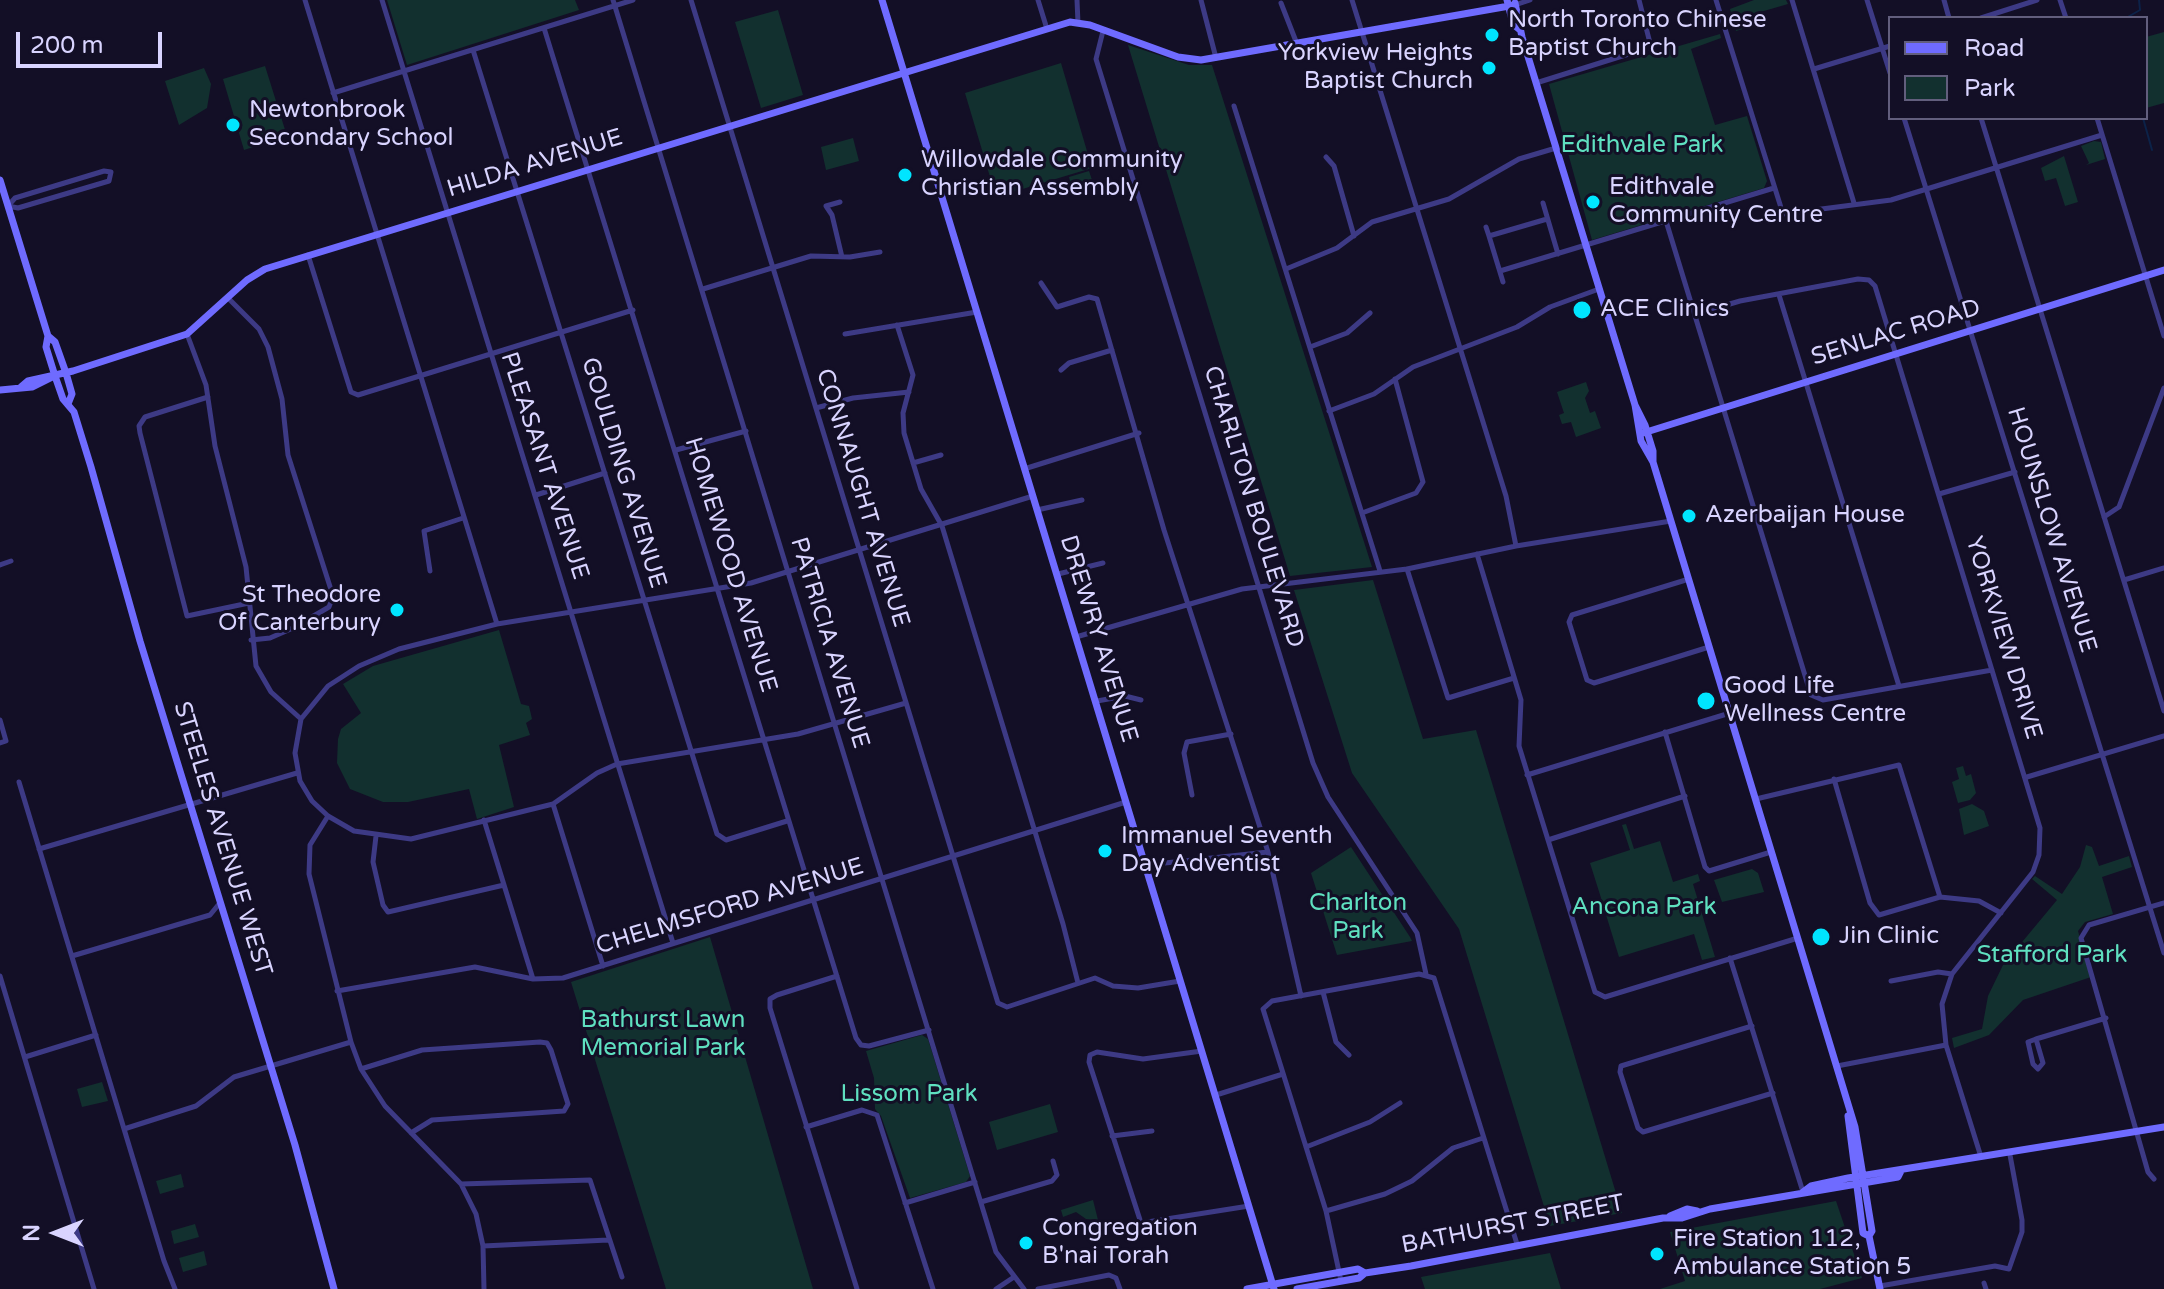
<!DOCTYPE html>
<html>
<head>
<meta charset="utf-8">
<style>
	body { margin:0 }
	#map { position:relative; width:2164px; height:1289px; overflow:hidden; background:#130f26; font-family:"Varela Round",sans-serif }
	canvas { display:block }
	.legend { position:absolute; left:1888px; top:16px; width:260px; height:104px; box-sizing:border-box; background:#130f26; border:2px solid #625e7d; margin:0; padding:10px 14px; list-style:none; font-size:24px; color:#d9d4ff }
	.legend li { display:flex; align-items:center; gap:16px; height:40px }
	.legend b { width:40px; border:2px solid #625e7d }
	.north { position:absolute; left:16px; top:1193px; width:80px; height:80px; -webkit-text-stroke:6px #130f26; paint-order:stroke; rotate:270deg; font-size:22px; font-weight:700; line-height:32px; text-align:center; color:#d9d4ff }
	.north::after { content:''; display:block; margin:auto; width:28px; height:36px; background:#d9d4ff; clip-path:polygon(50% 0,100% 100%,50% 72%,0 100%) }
	.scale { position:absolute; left:16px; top:32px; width:146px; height:36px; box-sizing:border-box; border:4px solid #d9d4ff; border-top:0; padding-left:10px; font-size:24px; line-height:28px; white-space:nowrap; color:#d9d4ff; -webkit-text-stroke:6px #130f26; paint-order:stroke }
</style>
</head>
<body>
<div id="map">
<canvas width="2164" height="1289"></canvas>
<ul class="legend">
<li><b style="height:10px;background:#6f6bff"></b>Road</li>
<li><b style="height:22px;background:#12302f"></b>Park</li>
</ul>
<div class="north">N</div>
<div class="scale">200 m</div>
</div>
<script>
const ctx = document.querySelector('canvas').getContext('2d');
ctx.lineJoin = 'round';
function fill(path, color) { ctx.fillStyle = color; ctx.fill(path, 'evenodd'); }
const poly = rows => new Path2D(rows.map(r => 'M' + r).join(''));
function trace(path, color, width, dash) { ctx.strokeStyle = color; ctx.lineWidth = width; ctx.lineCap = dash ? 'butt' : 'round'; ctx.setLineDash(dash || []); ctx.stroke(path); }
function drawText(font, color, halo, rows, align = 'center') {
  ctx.font = font + ' "Varela Round",sans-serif'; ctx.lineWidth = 6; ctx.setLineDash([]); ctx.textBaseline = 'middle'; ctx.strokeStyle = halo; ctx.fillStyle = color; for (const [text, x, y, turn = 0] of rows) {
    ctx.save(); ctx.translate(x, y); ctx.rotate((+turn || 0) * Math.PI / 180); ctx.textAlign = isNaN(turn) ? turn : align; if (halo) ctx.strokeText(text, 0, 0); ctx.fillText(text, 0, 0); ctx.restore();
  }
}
const green = poly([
	[387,0,575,0,579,10,407,65],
	[1754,0,1786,0,1788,4,1757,13,1760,24,1736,31,1730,9],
	[778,10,803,95,761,108,735,22],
	[2164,32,2164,103,2146,108,2146,37],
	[1720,34,1721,38,1691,49,1715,125,1747,116,1767,181,1764,188,1592,240,1549,84],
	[1128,45,1189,65,1212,65,1372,567,1290,576],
	[1061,63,1092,168,996,197,965,93],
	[265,66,287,136,244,150,223,79],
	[204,68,211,84,207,108,179,125,165,81],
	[853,138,859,161,826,170,821,147],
	[2094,141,2101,142,2105,159,2086,165,2089,163,2081,146],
	[2064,156,2078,202,2065,206,2056,178,2045,181,2041,168],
	[1089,171,1093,183,1072,189,1069,177],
	[1586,382,1589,391,1585,398,1590,413,1595,411,1601,428,1576,437,1571,422,1562,424,1559,415,1564,413,1557,392],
	[1373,580,1423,739,1476,730,1622,1213,1550,1226,1459,929,1352,773,1294,590],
	[499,630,521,704,529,706,532,719,526,723,530,735,499,745,514,807,477,819,469,789,408,802,383,802,350,789,337,763,338,739,341,729,361,713,343,684,373,666],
	[1963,766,1966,776,1971,774,1976,793,1970,800,1958,803,1952,782,1959,779,1956,768],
	[1972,804,1984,811,1989,826,1964,835,1959,809],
	[1626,824,1634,849,1660,841,1673,882,1698,874,1700,881,1693,884,1715,957,1702,960,1694,934,1619,957,1603,905,1577,913,1575,909,1602,901,1590,863,1630,850,1622,825],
	[2086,845,2092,847,2099,866,2129,856,2132,867,2102,877,2113,914,2085,922,2078,931,2091,977,2023,1000,1989,1035,1954,1048,1952,1038,1982,1029,1988,996,2003,965,2057,900,2032,879,2035,876,2062,894,2080,867],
	[1351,847,1410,937,1412,941,1337,955,1311,873],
	[1752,869,1758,873,1764,892,1722,902,1714,880],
	[710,937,813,1289,666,1289,571,982],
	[922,1035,928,1039,970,1176,966,1182,910,1198,881,1116,875,1109,874,1078,866,1051],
	[102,1082,108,1101,82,1107,77,1089],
	[1050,1104,1058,1132,997,1150,989,1122],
	[181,1174,184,1187,160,1194,156,1181],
	[1093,1200,1098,1220,1086,1219,1076,1212,1063,1217,1061,1210],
	[1836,1201,1862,1278,1820,1289,1660,1289,1685,1281,1670,1232],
	[195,1224,199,1237,174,1244,171,1231],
	[204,1251,207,1265,183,1272,179,1258],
	[1550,1253,1561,1289,1425,1289,1421,1277]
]);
const stream = poly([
	[2126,18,2140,10,2139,0],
	[2143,118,2152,150]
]);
const street = poly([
	[305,0,497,624],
	[382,0,673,943],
	[613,0,996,1252,1024,1289],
	[691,0,998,1003,1007,1007,1095,978,1113,986,1138,988,1180,981],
	[1038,0,1047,29],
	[1077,0,1078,23],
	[1201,0,1216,58],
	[1352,0,1506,496,1516,546],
	[1716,0,1783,214,1891,200,2102,135],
	[1792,0,1854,203],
	[1867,0,1890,73],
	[1944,0,1949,18],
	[2060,0,2066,18],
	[1281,3,1297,44],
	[1515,5,1530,0],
	[1981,18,2037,0],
	[544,28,856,1038,861,1045,869,1046,929,1030],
	[1103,31,1096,59,1313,763,1328,797,1417,933,1426,974],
	[473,50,717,834,726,840,787,821],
	[1814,69,1890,46],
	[1536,83,1651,47,1639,0],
	[333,93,633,0],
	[1234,106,1380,571],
	[1904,118,2164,953],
	[1981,118,2164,711],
	[2097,118,2164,336],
	[1326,157,1334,166,1354,236],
	[104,171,111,172,109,181,18,208,8,206,15,198,104,171],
	[840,202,826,206,832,215,842,257],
	[1543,203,1558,254],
	[1666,221,1811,695,1823,700,1992,670],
	[1486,227,1489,236],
	[308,255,351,392,358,395,633,310],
	[1286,269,1337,248,1372,222,1449,199,1519,159,1556,148],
	[1500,271,1774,188],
	[1503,282,1489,236,1547,219],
	[1041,283,1057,307,1089,297,1097,299,1164,530,1268,852,1301,996],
	[703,289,811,256,850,257,880,252],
	[1779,295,1899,686],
	[229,299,259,329,268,347,282,399,288,455,333,596,329,607,293,628,270,638,251,640],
	[1696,314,1740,301,1858,279,1869,280,1875,286,2040,828,2039,855,2033,872,1952,974,1942,1004,1946,1045,1981,1157],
	[897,325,913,375,903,413,904,433,921,489,942,526,1063,924,1078,983],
	[187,334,206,385,215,446,246,567,256,666,271,692,301,719],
	[845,334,977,312],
	[1310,347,1347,333,1370,313],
	[1061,370,1069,363,1112,350],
	[208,397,145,417,139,426,140,433,187,616,249,603],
	[816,408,853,398,909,392],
	[1329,411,1374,394,1413,367,1517,327,1550,307,1599,289],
	[676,450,746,431],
	[913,463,941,455],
	[1024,469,1139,433],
	[1939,494,2015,472],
	[536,495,605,473],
	[1037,510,1082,500],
	[1362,513,1416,493,1423,482,1395,379],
	[2104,517,2119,507,2164,388],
	[1477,554,1521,700,1519,746,1595,992,1605,997,1798,938],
	[0,565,11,561],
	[1407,569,1448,698,1514,678],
	[430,571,424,531,463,518],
	[1058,574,1103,563],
	[1689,579,1572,615,1569,622,1587,680,1594,683,1709,647],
	[2124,580,2164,568],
	[1076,637,1242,589,1407,569,1516,546,1671,521],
	[1097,701,1125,696,1141,700],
	[906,703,798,734,617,764,597,773,553,804,411,839,354,831,328,816,312,801,300,781,295,753,301,719,328,686,359,666,399,649,497,624,751,583,1033,496],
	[0,720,6,741,0,743],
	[1665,732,1705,867,1709,871,1771,852],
	[1527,775,1730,713],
	[2027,777,2164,736],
	[1834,779,1870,903,1879,915,1940,897,1979,901,2001,913],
	[19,782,164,1261,175,1289],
	[1192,795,1184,753,1187,742,1231,734],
	[1756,799,1899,765,1940,897],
	[553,804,603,966],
	[328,816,310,845,309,874,351,1042,361,1069,385,1106,461,1184,476,1214,483,1246,484,1289],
	[484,820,533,979],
	[376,836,373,862,383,905,388,912,504,885],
	[1548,840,1685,796],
	[39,849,297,773],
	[1146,865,1268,852],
	[72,956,210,915,219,904],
	[1730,958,1803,1192],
	[0,976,94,1289],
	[837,976,777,995,770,999,770,1008,857,1289],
	[1891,981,1938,972,1952,974],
	[337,991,475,967,533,979,563,978,1126,802],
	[1323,992,1336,1042,1349,1055],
	[1752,1026,1621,1066,1620,1072,1638,1128,1643,1132,1773,1093],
	[2036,1039,2043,1063,2038,1069,2033,1064,2028,1042,2036,1039,2106,1018],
	[1202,1051,1143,1059,1097,1052,1090,1055,1089,1062,1141,1223,1249,1206],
	[25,1057,96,1035],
	[1837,1066,1946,1045],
	[361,1069,422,1050,540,1042,547,1043,551,1050,568,1104,564,1111,432,1120,411,1133],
	[1216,1095,1283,1074],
	[806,1127,862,1110,877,1115,933,1289],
	[124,1129,196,1106,234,1077,351,1042],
	[1112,1136,1152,1131],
	[1306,1147,1370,1122,1400,1103],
	[2154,1179,2148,1172,2081,938,2089,925,2164,903],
	[461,1184,590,1180,622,1277],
	[981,1202,1052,1181,1057,1175,1053,1161],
	[905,1203,975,1182],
	[1326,1211,1385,1194,1412,1181,1453,1148,1483,1138],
	[483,1246,608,1240],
	[1341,1281,1326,1211,1263,1009,1272,1001,1419,974,1434,978,1517,1244],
	[1984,1283,1986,1289],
	[1880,1286,1995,1266,2009,1269,2022,1232,2022,1220,2010,1155],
	[996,1289,1014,1277],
	[1038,1289,1109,1275,1116,1278,1120,1289]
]);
const secondary = poly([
	[882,0,1274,1289],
	[1507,0,1513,24,1519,29],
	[1515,3,1522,37,1635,405,1641,441,1653,462],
	[0,180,48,336,46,347,55,376,63,399,74,412,91,467,140,641,295,1145,334,1289],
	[48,336,55,342,66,373,72,394,68,404],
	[21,387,28,381,73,371,187,334,247,280,265,269,1070,22,1090,25,1178,57,1201,60,1515,5],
	[0,390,32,387,54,376],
	[1635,405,1645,425,1653,451,1653,462,1855,1127,1872,1231,1869,1236],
	[1640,434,2164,270],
	[1848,1116,1863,1233,1869,1236,1880,1289],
	[1803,1192,1811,1186,1848,1178,2164,1127],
	[1670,1216,1687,1209,1697,1211],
	[1247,1289,1358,1269,1365,1273,1411,1266,1663,1218,1682,1218,1710,1209,1898,1177,1901,1171],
	[1297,1289,1359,1278,1365,1273]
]);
const markers = [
	[1492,35,8,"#00e5ff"],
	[1489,68,8,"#00e5ff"],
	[233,125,8,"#00e5ff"],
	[905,175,8,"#00e5ff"],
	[1593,202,8,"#00e5ff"],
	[1582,310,10,"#00e5ff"],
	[1689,516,8,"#00e5ff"],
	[397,610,8,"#00e5ff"],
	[1706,701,10,"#00e5ff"],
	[1105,851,8,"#00e5ff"],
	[1821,937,10,"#00e5ff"],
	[1026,1243,8,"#00e5ff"],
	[1657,1254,8,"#00e5ff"]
];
const poiNames = [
	["North Toronto Chinese",1508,21],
	["Baptist Church",1508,49],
	["Yorkview Heights",1473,54,"right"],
	["Baptist Church",1473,82,"right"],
	["Newtonbrook",249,111],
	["Secondary School",249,139],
	["Willowdale Community",921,161],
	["Christian Assembly",921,189],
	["Edithvale",1609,188],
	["Community Centre",1609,216],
	["ACE Clinics",1600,310],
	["Azerbaijan House",1705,516],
	["St Theodore",381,596,"right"],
	["Of Canterbury",381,624,"right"],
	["Good Life",1724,687],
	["Wellness Centre",1724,715],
	["Immanuel Seventh",1121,837],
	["Day Adventist",1121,865],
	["Jin Clinic",1839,937],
	["Congregation",1042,1229],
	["B'nai Torah",1042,1257],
	["Fire Station 112,",1673,1240],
	["Ambulance Station 5",1673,1268]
];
const parkNames = [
	["Edithvale Park",1642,146],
	["Charlton",1358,904],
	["Park",1358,932],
	["Ancona Park",1644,908],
	["Stafford Park",2052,956],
	["Bathurst Lawn",663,1021],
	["Memorial Park",663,1049],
	["Lissom Park",909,1095]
];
const streetNames = [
	["HILDA AVENUE",535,164,-17],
	["SENLAC ROAD",1896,333,-17],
	["PLEASANT AVENUE",544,466,72],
	["GOULDING AVENUE",623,473,73],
	["CONNAUGHT AVENUE",862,498,73],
	["CHARLTON BOULEVARD",1253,507,73],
	["HOUNSLOW AVENUE",2051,530,73],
	["HOMEWOOD AVENUE",730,565,73],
	["YORKVIEW DRIVE",2003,638,73],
	["DREWRY AVENUE",1098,639,73],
	["PATRICIA AVENUE",829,643,73],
	["STEELES AVENUE WEST",222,839,73],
	["CHELMSFORD AVENUE",730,907,-17],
	["BATHURST STREET",1513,1225,-11]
];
fill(green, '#12302f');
trace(stream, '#0c2248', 2);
trace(street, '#3d3a85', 5);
trace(secondary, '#6f6bff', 7);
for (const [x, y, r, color] of markers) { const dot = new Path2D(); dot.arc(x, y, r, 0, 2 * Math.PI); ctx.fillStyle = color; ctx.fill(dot); trace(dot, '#130f26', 3); }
drawText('24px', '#d9d4ff', '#130f26', poiNames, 'left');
drawText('24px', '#5fe0c0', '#130f26', parkNames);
drawText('24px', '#d9d4ff', '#130f26', streetNames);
</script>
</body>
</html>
